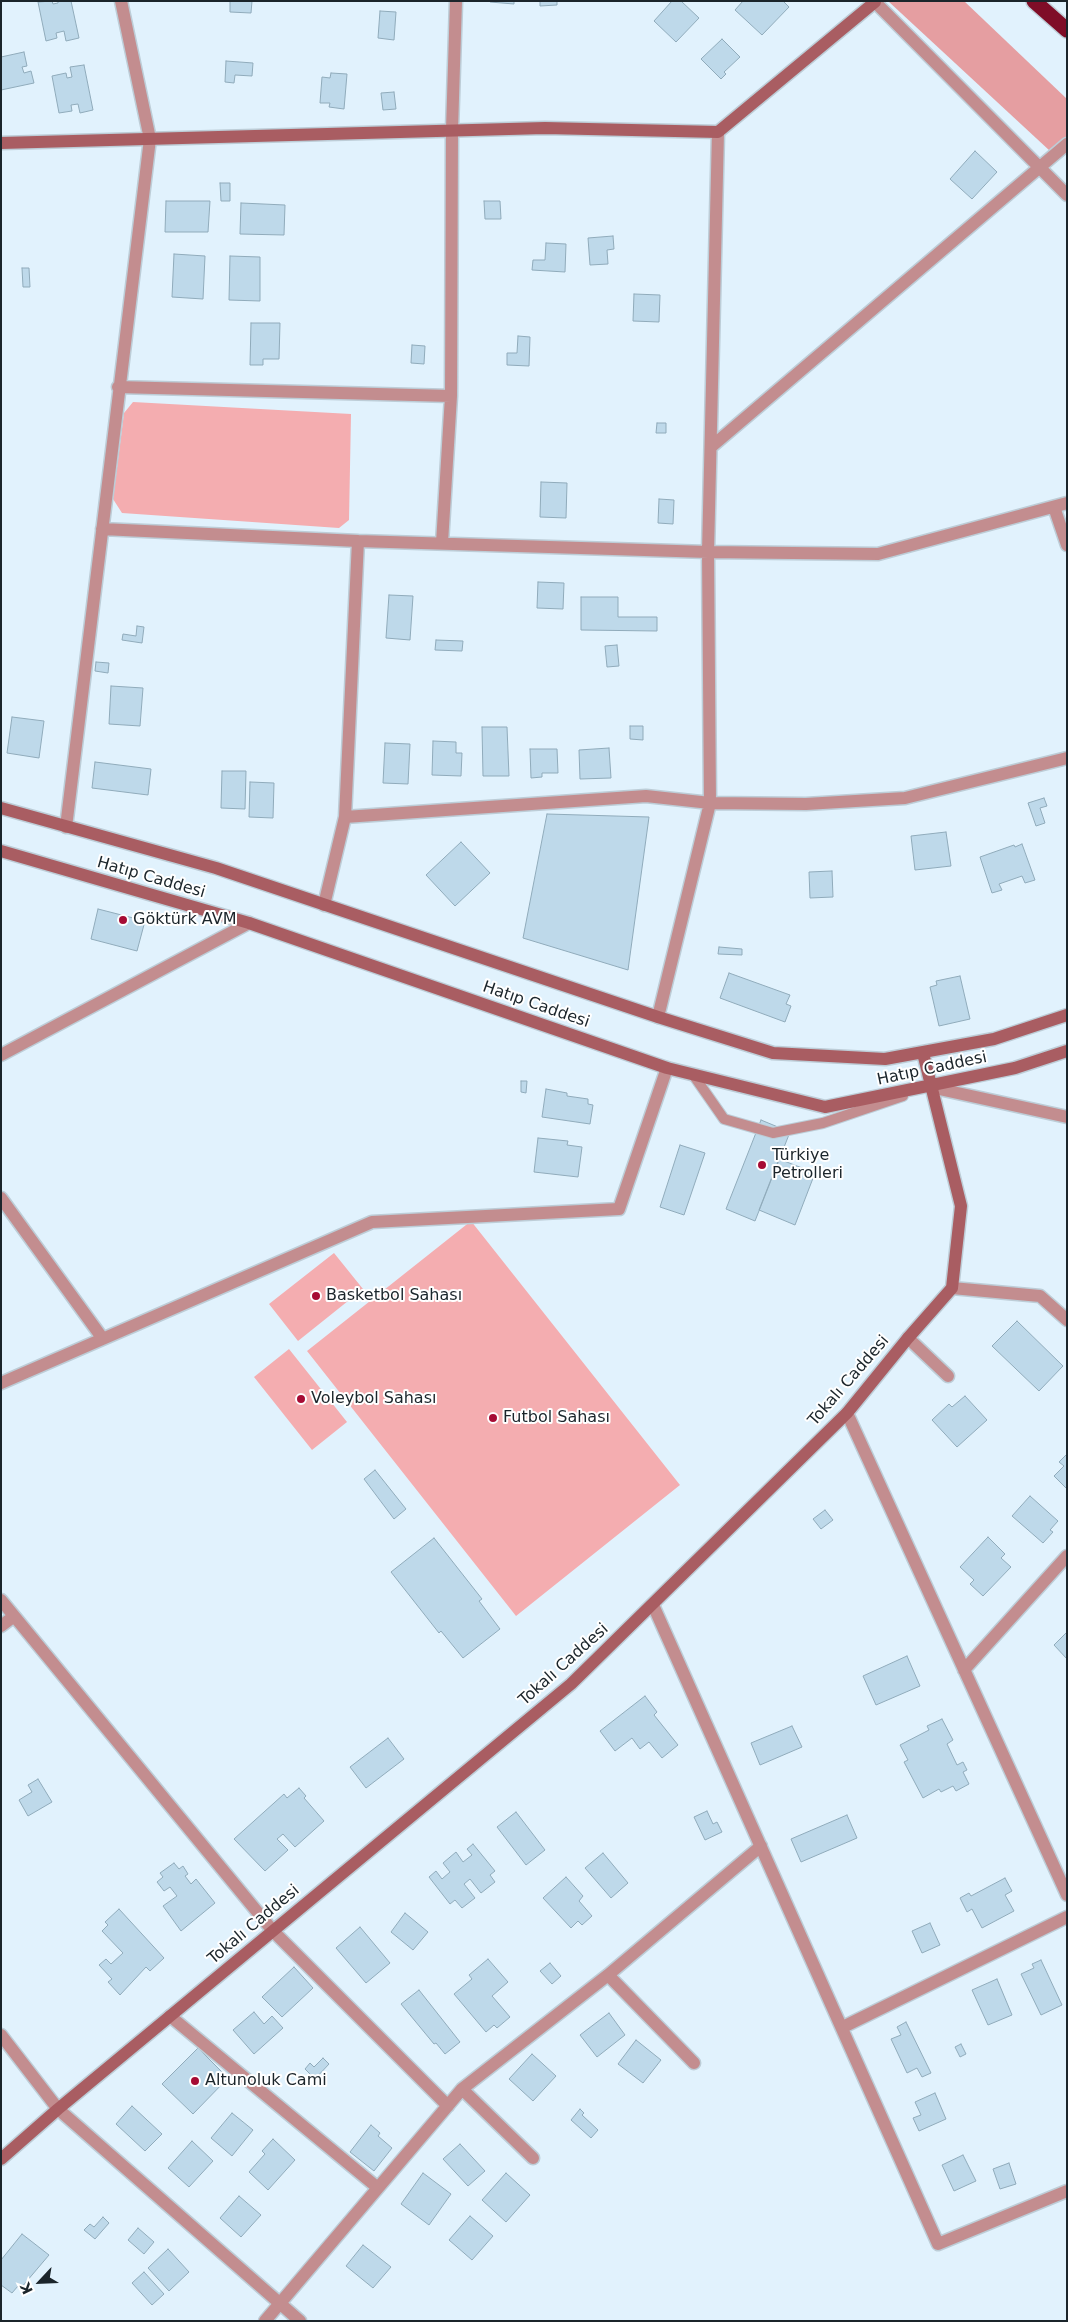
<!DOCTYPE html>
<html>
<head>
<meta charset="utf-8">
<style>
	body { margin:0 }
	#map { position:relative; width:1068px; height:2322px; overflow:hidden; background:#e1f2fd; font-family:"DejaVu Sans",sans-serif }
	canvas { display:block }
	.frame { position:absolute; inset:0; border:2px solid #1b252b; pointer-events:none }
	.north { position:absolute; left:15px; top:2257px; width:50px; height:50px; -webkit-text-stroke:4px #fff; paint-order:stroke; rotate:245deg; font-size:14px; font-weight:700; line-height:20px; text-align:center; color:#1b252b }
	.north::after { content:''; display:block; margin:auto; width:18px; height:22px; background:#1b252b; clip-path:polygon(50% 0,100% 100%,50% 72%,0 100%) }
</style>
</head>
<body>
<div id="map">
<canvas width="1068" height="2322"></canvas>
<div class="frame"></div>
<div class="north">K</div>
</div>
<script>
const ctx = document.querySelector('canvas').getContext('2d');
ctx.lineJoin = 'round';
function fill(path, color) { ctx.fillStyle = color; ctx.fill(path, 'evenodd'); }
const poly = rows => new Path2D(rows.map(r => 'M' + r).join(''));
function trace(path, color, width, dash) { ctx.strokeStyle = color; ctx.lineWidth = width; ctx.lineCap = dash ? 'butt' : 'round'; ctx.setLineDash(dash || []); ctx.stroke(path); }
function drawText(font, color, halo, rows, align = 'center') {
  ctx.font = font + ' "DejaVu Sans",sans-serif'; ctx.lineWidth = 4; ctx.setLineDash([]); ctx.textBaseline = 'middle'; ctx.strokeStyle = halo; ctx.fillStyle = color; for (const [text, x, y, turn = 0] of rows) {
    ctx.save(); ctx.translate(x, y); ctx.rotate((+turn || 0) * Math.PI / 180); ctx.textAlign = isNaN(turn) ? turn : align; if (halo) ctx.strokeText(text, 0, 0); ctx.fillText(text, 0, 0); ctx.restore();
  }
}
const green = poly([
	[133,402,351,414,349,520,339,528,122,513,113,499,124,413],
	[471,1221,680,1485,516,1616,307,1351],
	[334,1253,363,1289,298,1341,269,1304],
	[289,1349,347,1422,312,1450,254,1377]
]);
const forest = poly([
	[888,1,964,1,1067,99,1067,137,1050,151]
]);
const building = poly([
	[52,1,53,4,58,3,58,1,71,1,79,38,66,41,64,31,56,33,57,38,46,41,38,2,52,1],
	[230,1,252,1,251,13,230,12,230,1],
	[490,1,514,1,514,4,490,2,490,1],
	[540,1,557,1,557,5,540,6,540,1],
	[672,1,681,1,699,18,676,42,654,21,672,1],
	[743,1,783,1,789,7,762,35,735,10,743,1],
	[380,11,396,12,394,40,378,38,380,11],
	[722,39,740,57,724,72,726,74,721,79,701,59,722,39],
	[24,52,27,66,22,67,24,73,31,71,34,83,1,90,1,57,24,52],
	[226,61,253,63,252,76,235,75,234,83,225,82,226,61],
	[84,65,93,110,80,113,78,104,71,105,72,111,59,113,52,76,66,73,67,78,72,77,70,67,84,65],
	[331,73,347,74,344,109,329,107,330,103,320,103,322,77,330,78,331,73],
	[394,92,396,109,383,110,381,93,394,92],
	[975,151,997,172,972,199,950,179,975,151],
	[220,183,230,183,230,201,221,201,220,183],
	[166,201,210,201,208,232,165,232,166,201],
	[484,201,500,201,501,219,485,219,484,201],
	[241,203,285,205,284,235,240,234,241,203],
	[613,236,614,249,607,250,608,264,590,265,588,238,613,236],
	[546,243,566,244,565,272,532,270,533,260,545,260,546,243],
	[174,254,205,256,203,299,172,297,174,254],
	[230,256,260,257,260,301,229,300,230,256],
	[22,268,29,268,30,287,23,287,22,268],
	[634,294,660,295,659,322,633,321,634,294],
	[251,323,280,323,279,359,263,359,263,365,250,365,251,323],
	[518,336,530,337,529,366,507,365,507,353,517,353,518,336],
	[412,345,425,346,424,364,411,363,412,345],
	[657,423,666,423,666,433,656,433,657,423],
	[541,482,567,483,566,518,540,517,541,482],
	[659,499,674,500,673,524,658,523,659,499],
	[538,582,564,583,563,609,537,608,538,582],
	[389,595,413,596,410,640,386,638,389,595],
	[581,597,618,597,618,617,657,617,657,631,581,630,581,597],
	[137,626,144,627,142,643,122,640,123,634,136,636,137,626],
	[436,640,463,641,462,651,435,650,436,640],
	[617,645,619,666,607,667,605,646,617,645],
	[96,662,109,663,108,673,95,671,96,662],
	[111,686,143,688,140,726,109,724,111,686],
	[12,717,44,721,39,758,7,753,12,717],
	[630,726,643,726,643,740,630,739,630,726],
	[482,727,507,727,509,776,483,776,482,727],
	[433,741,456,742,456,753,462,753,461,776,432,775,433,741],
	[385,743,410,744,408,784,383,783,385,743],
	[609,748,611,778,580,779,579,750,609,748],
	[530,749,557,749,558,773,542,773,542,777,531,778,530,749],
	[95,762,151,769,148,795,92,788,95,762],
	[222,771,246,771,245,809,221,808,222,771],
	[250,782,274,783,273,818,249,817,250,782],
	[1044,798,1047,806,1040,808,1045,823,1036,826,1028,803,1044,798],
	[547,814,649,817,628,970,523,938,547,814],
	[946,832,951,866,915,870,911,836,946,832],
	[461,842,490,873,455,906,426,875,461,842],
	[1022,844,1035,880,1025,883,1022,876,999,884,1002,890,992,893,980,857,1014,845,1015,847,1022,844],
	[832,871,833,897,810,898,809,872,832,871],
	[98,909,145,921,137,951,91,939,98,909],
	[719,947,742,949,742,955,718,954,719,947],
	[729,973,790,995,786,1004,791,1006,785,1022,720,998,729,973],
	[960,976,970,1019,939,1026,930,987,937,985,936,981,960,976],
	[521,1081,527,1081,526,1093,521,1092,521,1081],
	[546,1089,567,1093,567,1096,588,1099,588,1104,593,1105,590,1124,542,1117,546,1089],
	[761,1120,790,1132,755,1221,726,1209,761,1120],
	[538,1138,568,1141,567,1145,582,1147,578,1177,534,1172,538,1138],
	[680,1145,705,1153,684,1215,660,1207,680,1145],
	[779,1159,815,1173,795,1225,759,1210,779,1159],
	[1017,1321,1063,1366,1039,1391,992,1346,1017,1321],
	[965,1396,987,1420,957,1447,932,1420,949,1404,952,1407,965,1396],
	[1067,1454,1067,1489,1054,1476,1064,1466,1059,1462,1067,1454],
	[375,1470,406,1509,394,1519,364,1479,375,1470],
	[1030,1496,1058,1521,1050,1530,1053,1532,1043,1543,1012,1516,1030,1496],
	[825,1510,833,1520,821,1529,813,1519,825,1510],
	[988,1537,1005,1554,1001,1558,1011,1567,983,1596,970,1584,974,1580,960,1567,988,1537],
	[434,1538,482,1599,479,1601,500,1629,463,1658,441,1631,439,1633,391,1572,434,1538],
	[1067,1632,1067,1659,1054,1645,1067,1632],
	[907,1656,920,1686,876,1705,863,1676,907,1656],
	[645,1696,657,1712,654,1715,678,1745,662,1758,649,1742,640,1749,632,1738,615,1751,600,1731,645,1696],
	[942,1719,953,1740,947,1744,957,1765,963,1762,967,1770,963,1772,969,1784,956,1791,953,1786,941,1792,939,1789,923,1798,904,1762,908,1760,900,1745,929,1730,927,1726,942,1719],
	[792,1726,802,1747,760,1765,751,1743,792,1726],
	[388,1738,404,1759,366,1788,350,1767,388,1738],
	[38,1779,52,1802,28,1816,19,1800,32,1792,28,1785,38,1779],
	[299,1788,306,1796,304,1798,324,1821,295,1847,283,1834,277,1839,288,1850,265,1871,234,1839,284,1794,287,1798,299,1788],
	[707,1811,713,1824,717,1822,722,1832,705,1840,694,1817,707,1811],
	[516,1812,545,1850,526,1865,497,1827,516,1812],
	[847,1815,857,1838,801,1862,791,1839,847,1815],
	[473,1844,495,1871,490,1875,495,1882,481,1893,470,1879,464,1884,475,1898,462,1908,455,1900,450,1904,429,1877,436,1871,442,1879,450,1872,443,1863,456,1852,463,1862,472,1855,467,1849,473,1844],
	[603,1853,628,1883,611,1898,585,1868,603,1853],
	[174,1863,179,1869,183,1866,188,1874,185,1876,191,1884,196,1879,215,1903,181,1931,163,1906,177,1896,170,1887,164,1891,157,1882,163,1877,160,1873,174,1863],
	[566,1877,583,1896,579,1901,592,1916,582,1925,578,1921,571,1928,543,1898,566,1877],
	[1005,1878,1012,1891,1005,1895,1014,1911,982,1928,972,1909,967,1912,960,1898,969,1893,971,1896,1005,1878],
	[119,1909,164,1958,150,1971,146,1967,120,1995,108,1982,112,1979,99,1965,106,1959,111,1964,123,1953,102,1931,108,1925,105,1922,119,1909],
	[405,1913,428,1932,413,1950,391,1932,405,1913],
	[930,1923,940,1945,922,1953,912,1931,930,1923],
	[360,1927,390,1963,366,1983,336,1948,360,1927],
	[488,1959,508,1982,492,1996,510,2017,497,2028,494,2025,486,2032,454,1994,472,1979,469,1975,488,1959],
	[1041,1960,1062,2005,1041,2015,1021,1974,1034,1968,1032,1964,1041,1960],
	[550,1963,561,1976,552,1984,540,1971,550,1963],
	[294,1967,313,1988,282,2017,262,1997,294,1967],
	[997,1979,1012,2015,988,2025,972,1990,997,1979],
	[419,1990,460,2042,445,2054,436,2043,434,2044,401,2004,419,1990],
	[254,2012,264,2024,272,2016,283,2028,254,2054,233,2030,254,2012],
	[609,2013,625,2035,597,2057,580,2035,609,2013],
	[906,2022,931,2073,922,2077,917,2068,907,2073,891,2039,901,2035,897,2027,906,2022],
	[636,2040,661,2060,643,2083,618,2064,636,2040],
	[961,2044,966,2054,960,2057,955,2047,961,2044],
	[198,2048,228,2078,193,2114,162,2084,198,2048],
	[532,2054,556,2076,533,2101,509,2079,532,2054],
	[323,2058,329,2064,315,2079,305,2069,310,2063,314,2067,323,2058],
	[935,2093,946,2119,919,2131,913,2118,921,2115,915,2102,935,2093],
	[132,2106,162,2134,145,2151,116,2124,132,2106],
	[580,2109,584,2113,582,2115,598,2130,591,2138,571,2120,580,2109],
	[232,2113,253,2130,232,2156,211,2138,232,2113],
	[371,2125,380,2133,378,2136,392,2148,374,2171,350,2152,371,2125],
	[273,2139,295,2160,268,2190,249,2172,265,2154,262,2151,273,2139],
	[192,2141,213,2161,189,2187,168,2168,192,2141],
	[460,2144,485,2171,468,2186,443,2159,460,2144],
	[963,2155,976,2181,954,2191,942,2165,963,2155],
	[1009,2163,1016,2184,1000,2189,993,2169,1009,2163],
	[423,2173,451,2194,429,2225,401,2204,423,2173],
	[506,2173,530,2195,506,2222,482,2200,506,2173],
	[239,2196,261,2215,241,2237,220,2218,239,2196],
	[470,2216,493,2236,472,2260,449,2240,470,2216],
	[103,2217,109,2223,95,2239,84,2230,90,2224,94,2227,103,2217],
	[138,2228,154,2242,144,2254,128,2240,138,2228],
	[22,2234,49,2255,21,2288,18,2286,12,2293,1,2285,1,2260,22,2234],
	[363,2245,391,2267,373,2288,346,2266,363,2245],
	[168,2249,189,2272,169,2291,148,2268,168,2249],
	[144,2272,164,2294,152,2305,132,2283,144,2272]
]);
const lane = poly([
	[694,1076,724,1119,773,1133,823,1123,903,1096]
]);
const street = poly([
	[874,1,1067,195],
	[718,132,708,552,878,554,1067,503],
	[118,387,451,396],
	[711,447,1067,144],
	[1054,507,1067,545],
	[102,529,358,541,708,552,710,803,658,1017],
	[442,543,451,396,452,130,456,1],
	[345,817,646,796,710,803,806,804,905,798,1067,758],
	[66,827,150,139,121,1],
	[324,905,345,817,358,541],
	[1,1055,249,923],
	[930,1087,1067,1117],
	[1,1198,103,1339],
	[952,1288,1040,1296,1067,1320],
	[908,1338,948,1376],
	[1,1383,372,1222,619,1209,667,1068],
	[847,1413,1067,1895],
	[1,1600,273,1931,448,2106],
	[653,1605,938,2244,1067,2191],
	[1,1626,13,1617],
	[964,1670,1067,1556],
	[608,1975,694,2063],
	[170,2016,378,2188],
	[843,2027,1067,1917],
	[1,2035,58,2109,300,2321],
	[462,2089,533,2158],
	[265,2321,462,2089,608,1975,761,1846]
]);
const secondary = poly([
	[1,143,545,128,718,132,875,2],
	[1,808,216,868,658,1017,773,1053,885,1059,994,1039,1067,1015],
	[1,851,249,923,667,1068,825,1107,1015,1068,1067,1051],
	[1,2159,58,2109,571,1684,847,1413,908,1338,952,1288,961,1206,923,1053]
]);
const highway = poly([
	[1034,1,1067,30]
]);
const markers = [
	[123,920,5,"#a60b34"],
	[762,1165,5,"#a60b34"],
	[316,1296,5,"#a60b34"],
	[301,1399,5,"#a60b34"],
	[493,1418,5,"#a60b34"],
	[195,2081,5,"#a60b34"]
];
const streetNames = [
	["Hatıp Caddesi",151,878,16],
	["Hatıp Caddesi",536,1005,19],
	["Hatıp Caddesi",932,1069,-12],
	["Tokalı Caddesi",849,1381,-49],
	["Tokalı Caddesi",564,1665,-42],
	["Tokalı Caddesi",254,1925,-40]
];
const poiNames = [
	["Göktürk AVM",133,920],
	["Türkiye",772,1156],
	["Petrolleri",772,1174],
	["Basketbol Sahası",326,1296],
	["Voleybol Sahası",311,1399],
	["Futbol Sahası",503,1418],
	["Altunoluk Cami",205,2081]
];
fill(green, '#f4adb0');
fill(forest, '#e59ea1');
fill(building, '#bed9ea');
trace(building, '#90abbb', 1);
trace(lane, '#bdcdd7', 12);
trace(street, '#bdcdd7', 15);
trace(secondary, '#bdcdd7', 15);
trace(highway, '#bdcdd7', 18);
trace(lane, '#c38d8f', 10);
trace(street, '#c38d8f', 12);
trace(secondary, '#a95d62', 12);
trace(highway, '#7f0d27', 15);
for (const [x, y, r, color] of markers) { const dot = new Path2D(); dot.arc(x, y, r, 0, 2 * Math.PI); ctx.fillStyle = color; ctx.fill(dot); trace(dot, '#fff', 2); }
drawText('16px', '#1b252b', '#fff', streetNames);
drawText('16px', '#1b252b', '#fff', poiNames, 'left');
</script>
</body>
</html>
